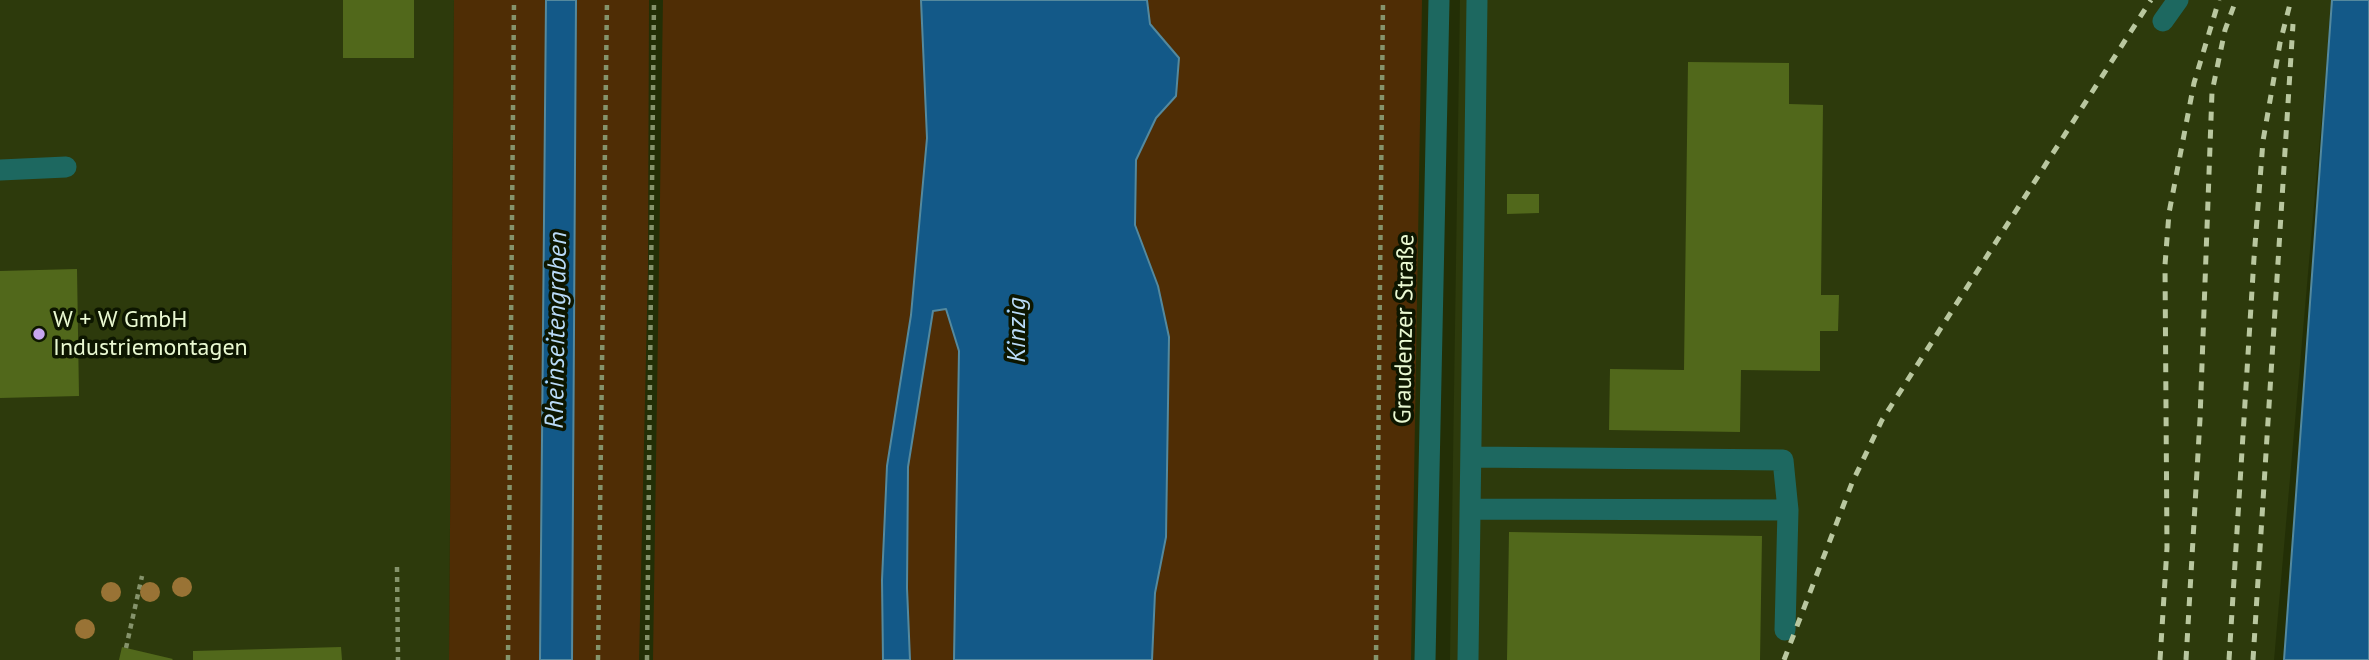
<!DOCTYPE html>
<html>
<head>
<meta charset="utf-8">
<style>
	body { margin:0 }
	canvas { display:block; background:#232f06 }
</style>
</head>
<body>
<canvas width="2369" height="660"></canvas>
<script>
const ctx = document.querySelector('canvas').getContext('2d');
ctx.lineJoin = 'round';
function fill(path, color) { ctx.fillStyle = color; ctx.fill(path, 'evenodd'); }
const poly = rows => new Path2D(rows.map(r => 'M' + r).join(''));
function trace(path, color, width, dash) { ctx.strokeStyle = color; ctx.lineWidth = width; ctx.lineCap = dash ? 'butt' : 'round'; ctx.setLineDash(dash || []); ctx.stroke(path); }
function drawText(font, color, halo, rows, align = 'center') {
  ctx.font = font + ' "PT Sans",sans-serif'; ctx.lineWidth = 7; ctx.setLineDash([]); ctx.textBaseline = 'middle'; ctx.strokeStyle = halo; ctx.fillStyle = color; for (const [text, x, y, turn = 0] of rows) {
    ctx.save(); ctx.translate(x, y); ctx.rotate((+turn || 0) * Math.PI / 180); ctx.textAlign = isNaN(turn) ? turn : align; if (halo) ctx.strokeText(text, 0, 0); ctx.fillText(text, 0, 0); ctx.restore();
  }
}
const built = poly([
	[0,0,454,0,449,660,0,660],
	[1460,0,2332,0,2274,660,1450,660]
]);
const green = poly([
	[454,0,546,0,540,660,449,660],
	[576,0,649,0,648,268,639,660,572,660],
	[663,0,921,0,927,138,911,315,887,466,882,580,883,660,653,660],
	[1147,0,1422,0,1411,660,1152,660,1155,593,1166,537,1169,337,1135,225,1136,160,1156,118,1176,96,1179,58,1150,23],
	[947,309,959,351,954,660,910,660,907,588,908,467,933,310]
]);
const water = poly([
	[546,0,576,0,572,660,540,660,546,0],
	[921,0,1147,0,1150,24,1179,58,1176,96,1156,118,1136,160,1135,225,1158,286,1169,337,1166,537,1155,593,1152,660,954,660,959,351,946,309,933,311,908,467,907,588,910,660,883,660,882,580,887,466,911,315,927,138,921,0],
	[2332,0,2369,0,2369,660,2284,660,2332,0]
]);
const building = poly([
	[343,0,414,0,414,58,343,58],
	[1688,62,1789,63,1789,104,1823,105,1821,295,1839,295,1838,331,1820,331,1820,371,1741,370,1740,432,1609,430,1610,369,1684,370],
	[1507,194,1539,194,1539,213,1507,214],
	[77,269,79,396,0,398,0,271],
	[1509,532,1762,536,1760,660,1507,660],
	[122,647,173,659,172,660,119,660],
	[341,647,342,660,193,660,193,651]
]);
const path = poly([
	[397,567,398,660],
	[126,648,142,576],
	[508,660,514,0],
	[598,660,607,0],
	[647,660,654,0],
	[1376,660,1383,0]
]);
const minor = poly([
	[2163,21,2178,0],
	[0,170,66,167],
	[1471,457,1783,460,1788,510,1785,630],
	[1470,509,1788,510],
	[1425,660,1439,0],
	[1468,660,1477,0]
]);
const rail = poly([
	[1784,660,1852,483,1882,420,2151,0],
	[2160,660,2167,548,2165,265,2169,213,2194,83,2219,0],
	[2186,660,2200,419,2212,92,2225,30,2236,0],
	[2229,660,2254,258,2263,141,2280,43,2291,0],
	[2253,660,2293,24]
]);
const trees = [
	[182,587],
	[111,592],
	[150,592],
	[85,629]
];
const markers = [
	[39,334,7,"#c7a6ef"]
];
const poiNames = [
	["W + W GmbH",53,320],
	["Industriemontagen",53,348]
];
const streetNames = [
	["Graudenzer Straße",1405,329,-89]
];
const waterNames = [
	["Rheinseitengraben",557,330,-89],
	["Kinzig",1018,330,-90]
];
fill(built, '#2d3a0c');
fill(green, '#4f2d05');
fill(water, '#135988');
trace(water, '#54899e', 2);
fill(building, '#51681b');
trace(path, '#85936b', 4.5, [5, 5]);
trace(minor, '#1d6860', 21);
trace(rail, '#b9c79f', 5, [9, 9]);
ctx.fillStyle = '#997335';
for (const [x, y] of trees) { ctx.beginPath(); ctx.arc(x, y, 10, 0, 2 * Math.PI); ctx.fill(); }
for (const [x, y, r, color] of markers) { const dot = new Path2D(); dot.arc(x, y, r, 0, 2 * Math.PI); ctx.fillStyle = color; ctx.fill(dot); trace(dot, '#0d1600', 2.5); }
drawText('24px', '#eaf9d2', '#0d1600', poiNames, 'left');
drawText('24px', '#eaf9d2', '#0d1600', streetNames);
drawText('italic 26px', '#badbf8', '#0d1600', waterNames);
</script>
</body>
</html>
